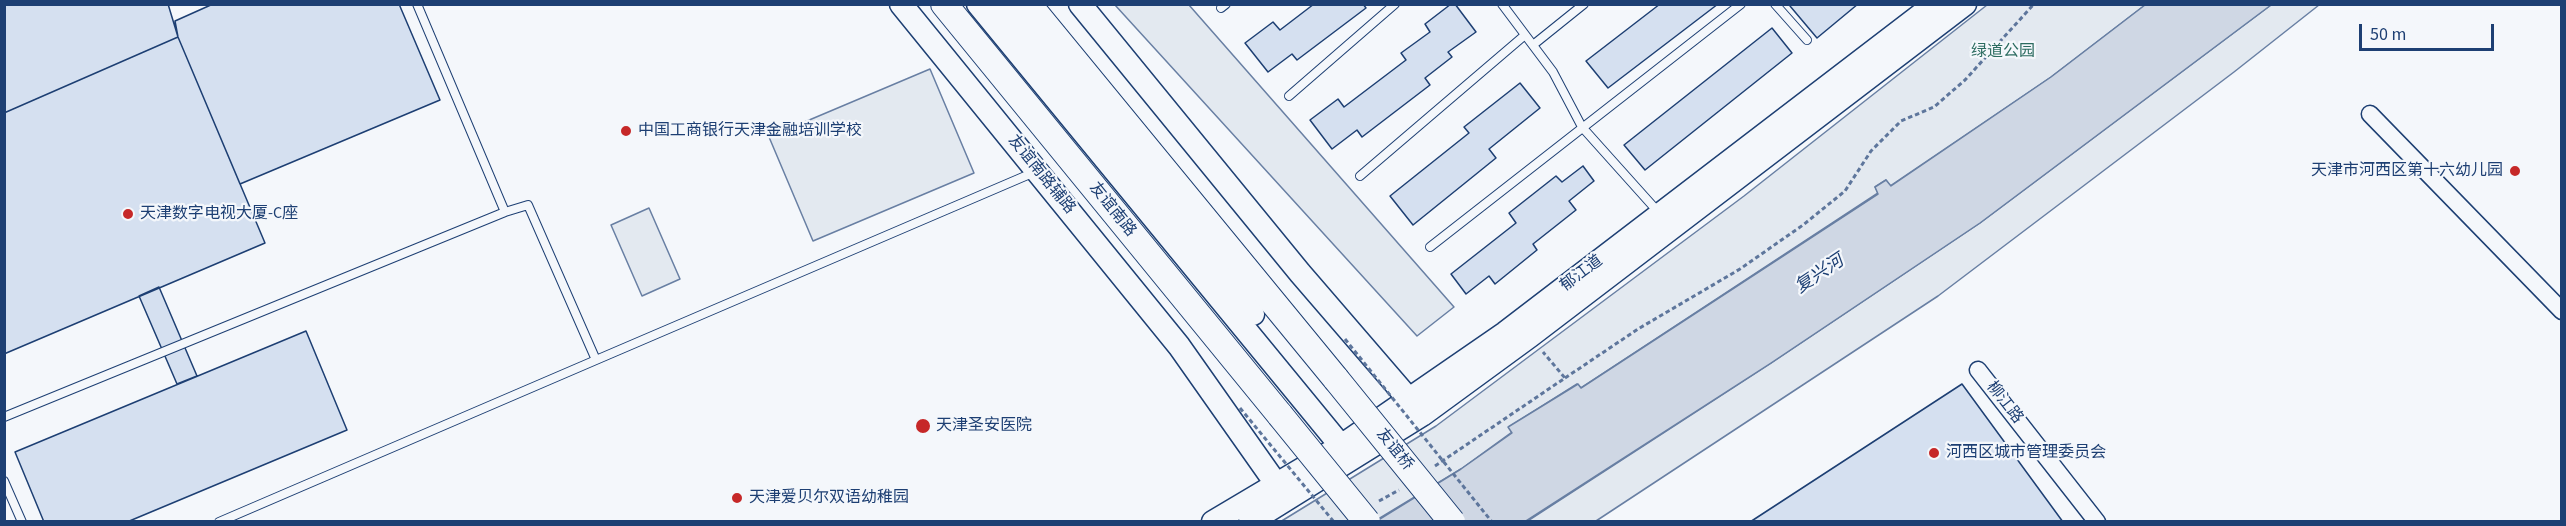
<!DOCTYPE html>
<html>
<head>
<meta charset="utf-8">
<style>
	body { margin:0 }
	#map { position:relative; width:2566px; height:526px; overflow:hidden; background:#f4f7fb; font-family:"Source Sans 3",sans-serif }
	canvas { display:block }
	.frame { position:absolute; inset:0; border:6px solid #1d3f73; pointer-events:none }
	.scale { position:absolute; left:2359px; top:24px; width:135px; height:27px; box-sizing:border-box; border:3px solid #1d3f73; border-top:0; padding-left:8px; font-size:18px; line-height:21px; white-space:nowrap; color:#1d3f73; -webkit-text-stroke:4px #f4f7fb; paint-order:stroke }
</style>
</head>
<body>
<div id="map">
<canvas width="2566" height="526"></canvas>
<div class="frame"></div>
<div class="scale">50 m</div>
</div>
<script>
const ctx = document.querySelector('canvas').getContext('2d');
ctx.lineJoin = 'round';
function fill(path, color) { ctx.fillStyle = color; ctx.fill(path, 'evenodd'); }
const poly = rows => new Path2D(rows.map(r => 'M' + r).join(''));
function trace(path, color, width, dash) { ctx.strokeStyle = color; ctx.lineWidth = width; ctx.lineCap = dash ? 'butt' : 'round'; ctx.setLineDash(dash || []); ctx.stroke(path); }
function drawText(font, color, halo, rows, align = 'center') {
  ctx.font = font + ' "Source Sans 3","Noto Sans SC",sans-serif'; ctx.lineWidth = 4.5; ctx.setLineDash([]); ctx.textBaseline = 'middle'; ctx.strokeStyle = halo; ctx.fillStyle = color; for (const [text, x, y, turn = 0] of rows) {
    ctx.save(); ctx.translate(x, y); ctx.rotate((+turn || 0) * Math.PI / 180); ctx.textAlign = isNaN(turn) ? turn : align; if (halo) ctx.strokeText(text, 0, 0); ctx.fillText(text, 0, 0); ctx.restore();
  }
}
const green = poly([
	[1115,5,1189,5,1454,307,1417,336,1115,5],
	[1987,5,2145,5,2051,77,1890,186,1886,180,1875,187,1878,193,1581,388,1577,384,1509,427,1512,432,1461,469,1375,521,1280,522,1436,426,1744,196,1987,5],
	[2271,5,2319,5,2234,72,1938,296,1596,521,1526,522,1771,363,1980,223,2271,5],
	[930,69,974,173,813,241,769,137,930,69],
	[649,208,680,279,642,296,611,225,649,208]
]);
const water = poly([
	[2145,5,2271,5,1980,223,1771,363,1526,521,1375,522,1461,469,1512,433,1508,427,1578,384,1581,388,1878,194,1875,187,1886,180,1891,186,2051,77,2145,5]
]);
const building = poly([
	[4,4,168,4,178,37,4,113,4,4],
	[213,4,399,4,440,100,240,184,178,37,175,21,213,4],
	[1314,4,1363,4,1366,8,1297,60,1292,54,1268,72,1245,43,1273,22,1280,30,1314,4],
	[1451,4,1455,4,1476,32,1448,52,1452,57,1425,78,1430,85,1362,137,1357,130,1332,149,1310,120,1338,99,1344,107,1406,60,1401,53,1430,32,1425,24,1451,4],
	[1660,4,1718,4,1608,88,1586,61,1660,4],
	[1792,4,1858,4,1817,38,1790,6,1792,4],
	[1772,28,1792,53,1645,170,1624,145,1772,28],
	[178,37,265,243,4,354,4,113,178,37],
	[1520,83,1540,108,1489,149,1496,158,1413,225,1390,196,1469,133,1464,127,1520,83],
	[1583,166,1594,181,1569,201,1576,210,1533,244,1537,250,1495,284,1489,276,1466,294,1451,274,1516,223,1509,213,1556,176,1562,182,1583,166],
	[159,287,197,376,177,384,139,296,159,287],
	[306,331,347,430,127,522,44,522,15,452,306,331],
	[1962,384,2063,522,1750,522,1962,384]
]);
const path = poly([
	[1565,378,1638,329,1740,269,1803,225,1845,191,1871,151,1901,121,1934,107,1965,80,2034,4],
	[1435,466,1565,378,1543,352],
	[1379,501,1399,490]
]);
const lane = poly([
	[1502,4,1553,72,1582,127,1660,214],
	[1775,4,1807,40],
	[1221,8,1226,4],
	[1533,45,1584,4],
	[1289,96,1395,4],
	[1360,176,1525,35],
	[1430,247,1741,4],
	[596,360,1037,171],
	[4,417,505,212,417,4],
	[4,481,22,522],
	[219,522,596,360,528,205,505,212]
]);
const street = poly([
	[2370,114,2562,311],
	[1978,370,2097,522]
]);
const secondary = poly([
	[901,4,1179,346,1284,495],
	[978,4,1350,457],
	[1001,4,1253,314],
	[1080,4,1300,273,1419,411],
	[1213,522,1341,446,1505,333,1935,4],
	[1250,522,1422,415,1530,336,1965,4]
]);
const primary = poly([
	[944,4,1280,415],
	[1028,4,1336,379]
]);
const pathBridge = poly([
	[1345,339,1492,522],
	[1240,408,1334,522]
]);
const primaryBridge = poly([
	[1336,379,1452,522],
	[1280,415,1367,522]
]);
const markers = [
	[626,131,6,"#c62828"],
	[2515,171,6,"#c62828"],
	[128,214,6,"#c62828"],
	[923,426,8,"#c62828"],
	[1934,453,6,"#c62828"],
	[737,498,6,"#c62828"]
];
const parkNames = [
	["绿道公园",2003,52]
];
const poiNames = [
	["中国工商银行天津金融培训学校",638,131],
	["天津市河西区第十六幼儿园",2503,171,"right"],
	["天津数字电视大厦-C座",140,214],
	["天津圣安医院",936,426],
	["河西区城市管理委员会",1946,453],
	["天津爱贝尔双语幼稚园",749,498]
];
const streetNames = [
	["友谊南路辅路",1041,175,51],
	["友谊南路",1112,210,51],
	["郁江道",1582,274,-37],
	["柳江路",2004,403,52],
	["友谊桥",1394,450,51]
];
const waterNames = [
	["复兴河",1820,275,-34]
];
fill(green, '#e3e9f0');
trace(green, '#687fa3', 1.5);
fill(water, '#cfd7e4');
trace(water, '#687fa3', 1.5);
fill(building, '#d5e0f0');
trace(building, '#1d3f73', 1.5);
trace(lane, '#1d3f73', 10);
trace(street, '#1d3f73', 19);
trace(secondary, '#1d3f73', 25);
trace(primary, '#1d3f73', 28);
trace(path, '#5e769c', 3, [4.5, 3]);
trace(lane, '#f4f7fb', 8);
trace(street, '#f4f7fb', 16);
trace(secondary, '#f4f7fb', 22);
trace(primary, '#f4f7fb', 26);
trace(primaryBridge, '#1d3f73', 28, []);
trace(pathBridge, '#5e769c', 3, [4.5, 3]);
trace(primaryBridge, '#f4f7fb', 26);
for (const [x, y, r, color] of markers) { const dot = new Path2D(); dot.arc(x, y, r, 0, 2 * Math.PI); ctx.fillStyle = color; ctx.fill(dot); trace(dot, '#f4f7fb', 2); }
drawText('16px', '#2c6c60', '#f4f7fb', parkNames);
drawText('16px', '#1d3f73', '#f4f7fb', poiNames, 'left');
drawText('16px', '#1d3f73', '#f4f7fb', streetNames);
drawText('italic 18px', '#1d3f73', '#f4f7fb', waterNames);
</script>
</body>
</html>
